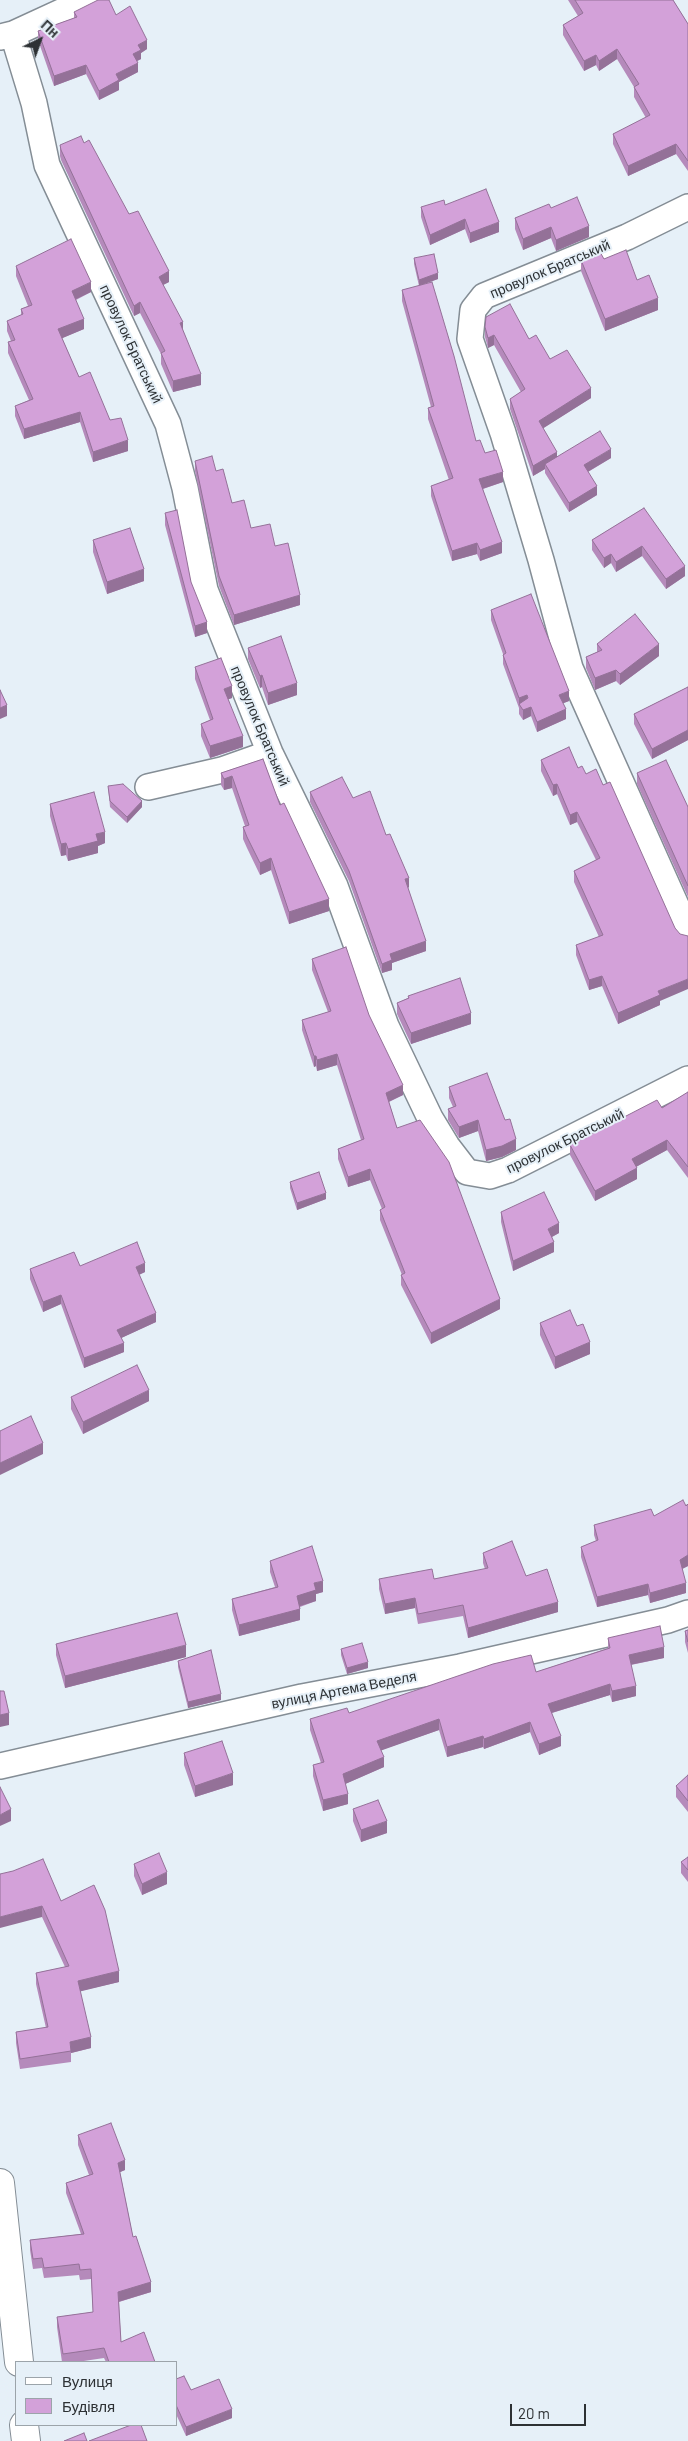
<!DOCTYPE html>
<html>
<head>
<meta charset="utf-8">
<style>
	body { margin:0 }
	#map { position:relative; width:688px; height:2441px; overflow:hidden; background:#e6f0f8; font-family:Barlow,sans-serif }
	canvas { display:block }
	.legend { position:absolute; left:15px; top:2361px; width:162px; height:65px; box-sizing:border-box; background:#e6f0f8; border:1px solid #9ca4aa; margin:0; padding:6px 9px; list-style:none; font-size:15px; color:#2d3134 }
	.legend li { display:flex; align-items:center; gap:10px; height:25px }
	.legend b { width:25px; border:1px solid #9ca4aa }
	.north { position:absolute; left:15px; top:15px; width:50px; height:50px; -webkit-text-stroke:4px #e6f0f8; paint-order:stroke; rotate:42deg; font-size:14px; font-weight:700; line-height:20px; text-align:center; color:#2d3134 }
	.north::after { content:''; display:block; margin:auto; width:18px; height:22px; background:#2d3134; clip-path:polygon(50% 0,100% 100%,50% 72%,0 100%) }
	.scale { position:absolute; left:510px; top:2404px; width:76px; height:22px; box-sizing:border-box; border:2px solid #2d3134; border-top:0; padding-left:6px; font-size:15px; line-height:18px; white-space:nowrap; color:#2d3134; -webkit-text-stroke:4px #e6f0f8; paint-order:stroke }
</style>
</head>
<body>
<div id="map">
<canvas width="688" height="2441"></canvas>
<ul class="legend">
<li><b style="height:6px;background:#fff"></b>Вулиця</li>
<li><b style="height:14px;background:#d3a1d9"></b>Будівля</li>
</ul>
<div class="north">Пн</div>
<div class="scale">20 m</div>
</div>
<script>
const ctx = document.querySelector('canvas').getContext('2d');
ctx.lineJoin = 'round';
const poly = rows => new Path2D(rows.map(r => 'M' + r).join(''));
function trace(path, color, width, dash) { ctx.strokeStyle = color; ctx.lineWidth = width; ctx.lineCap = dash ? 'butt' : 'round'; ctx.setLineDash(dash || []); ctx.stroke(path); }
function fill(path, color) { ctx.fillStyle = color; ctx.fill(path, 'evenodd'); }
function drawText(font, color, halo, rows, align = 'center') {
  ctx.font = font + ' Barlow,sans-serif'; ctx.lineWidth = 4; ctx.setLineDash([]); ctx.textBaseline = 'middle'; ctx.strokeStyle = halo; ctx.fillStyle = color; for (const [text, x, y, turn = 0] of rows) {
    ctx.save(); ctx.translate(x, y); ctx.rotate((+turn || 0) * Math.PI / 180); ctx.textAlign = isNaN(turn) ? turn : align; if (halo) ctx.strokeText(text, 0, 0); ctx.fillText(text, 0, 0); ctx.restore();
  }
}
const street = poly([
	[13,34,34,103,47,165,168,424,185,488,205,590,270,753,335,886,386,1026,430,1118,447,1146,467,1172,490,1176,508,1170,688,1079],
	[0,37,13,34,87,0],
	[688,207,627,237,484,296,473,310,470,339,503,433,541,560,570,668,688,932],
	[148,787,222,770,270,753],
	[0,1766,302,1697,460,1667,668,1620,688,1613]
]);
const secondary = poly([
	[0,2183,19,2362],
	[24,2425,26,2441]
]);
const wall = poly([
	[568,0,673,0,688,24,688,171,676,154,628,176,613,144,613,134,646,118,634,97,634,87,617,59,599,71,596,65,584,71,563,35,563,25,578,16],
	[74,12,116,15,147,49,141,53,141,59,137,61,138,72,119,82,119,90,99,100,86,74,54,86,38,40,38,31,74,18],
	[84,143,129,214,169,282,163,285,183,331,201,385,173,392,161,364,161,354,140,313,134,316,61,160,60,156,60,145],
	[445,205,499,232,470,243,465,229,430,245,421,217,421,207],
	[551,208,589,237,556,251,551,238,523,250,515,229,515,218],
	[414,258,438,279,423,284,476,441,485,453,503,482,483,489,502,553,480,561,477,554,452,561,431,496,431,486,449,480,428,419,428,408,431,407,402,301,402,290,419,286,414,264],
	[604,259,637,280,658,310,605,331,581,271,581,260],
	[16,266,91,292,76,300,84,329,62,338,79,377,110,420,128,451,93,462,80,422,24,439,15,416,15,406,29,400,8,353,8,342,11,341,7,331,7,321,21,315,21,309,28,306,16,276],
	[485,327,529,339,591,398,543,428,557,456,611,458,588,472,597,495,569,512,545,473,545,469,533,476,510,409,510,399,521,392,494,345,488,348,485,337],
	[195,461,216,471,232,503,251,528,275,546,300,605,234,625,219,586,195,471],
	[644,508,685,576,666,589,642,556,616,572,611,563,604,568,592,550,592,540],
	[165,513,207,633,195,637,165,525],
	[93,540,144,581,107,594,93,552],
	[491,610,569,701,563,703,566,719,537,732,531,716,523,720,519,714,519,708,503,664,503,654,491,620],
	[597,644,659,656,620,685,616,681,595,690,586,668,586,657,597,652],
	[248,648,297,695,268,705,262,687,260,688,248,659],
	[195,667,232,698,228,699,243,747,210,758,201,736,201,724,210,720,195,679],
	[688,687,688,740,652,759,634,724,634,714],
	[569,747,660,1001,660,1005,618,1024,602,986,589,990,576,955,576,945,599,937,574,882,574,871,596,860,577,822,570,825,557,794,553,796,541,771,541,760],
	[263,759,280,805,329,911,289,924,271,870,260,875,247,848,243,839,243,827,245,826,232,788,224,790,221,785,221,773],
	[637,773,688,807,688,897,637,784],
	[108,786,142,807,127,823,110,807],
	[310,792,353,798,386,835,409,887,408,888,426,951,392,963,392,970,382,973,349,881,310,802],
	[50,804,105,843,98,846,98,853,68,861,66,855,61,856,50,816],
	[312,959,369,1015,403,1095,389,1102,397,1128,500,1309,431,1344,401,1285,401,1275,402,1275,380,1220,380,1210,382,1209,370,1180,348,1187,338,1159,338,1149,361,1140,337,1065,317,1071,316,1066,314,1067,302,1030,302,1020,328,1012,312,970],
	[408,996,471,1024,411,1044,397,1014,397,1003,408,998],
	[449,1087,516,1150,502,1157,486,1161,478,1131,459,1138,448,1120,448,1109,453,1107,449,1098],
	[688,1092,688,1178,667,1150,636,1167,637,1179,595,1201,570,1155,570,1145,662,1108],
	[290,1182,326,1199,297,1210,290,1188],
	[501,1212,559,1233,552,1237,554,1252,513,1271,501,1222],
	[80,1266,145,1272,139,1275,156,1322,121,1338,124,1352,84,1368,61,1304,43,1312,30,1279,30,1269],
	[540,1323,577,1326,590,1354,555,1369,540,1335],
	[71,1397,149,1401,83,1434,71,1409],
	[688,1504,688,1566,682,1569,686,1593,650,1603,648,1595,597,1607,581,1557,581,1547,596,1541,594,1535,594,1525,654,1516],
	[483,1553,526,1576,558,1612,468,1638,463,1616,418,1624,415,1608,385,1614,379,1589,379,1579,434,1579,485,1569,483,1563],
	[270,1561,323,1592,316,1594,316,1601,300,1607,300,1620,239,1636,232,1610,232,1599,275,1587,270,1572],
	[688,1630,688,1653,685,1642,685,1631],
	[608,1638,664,1658,631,1665,636,1696,612,1702,610,1695,552,1713,561,1746,539,1755,530,1732,484,1749,483,1747,447,1757,439,1730,381,1750,384,1767,345,1784,348,1804,323,1811,313,1776,313,1765,321,1763,310,1730,310,1719,349,1713,536,1672,608,1648],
	[56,1644,186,1657,65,1688,56,1655],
	[341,1649,368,1668,347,1674,341,1655],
	[178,1661,221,1700,188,1708,178,1667],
	[184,1753,233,1785,195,1797,184,1765],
	[688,1775,688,1812,676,1797,676,1786],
	[353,1809,387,1833,361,1842,353,1821],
	[688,1857,688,1882,681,1873,681,1862],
	[134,1864,167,1884,142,1895,134,1876],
	[0,1874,61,1901,119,1982,80,1991,91,2048,71,2053,71,2062,20,2069,16,2043,16,2032,46,2028,36,1984,36,1973,65,1967,42,1917],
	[78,2135,125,2170,120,2172,133,2237,151,2292,119,2302,121,2342,155,2362,106,2362,104,2358,77,2362,62,2362,57,2327,57,2317,93,2312,91,2279,80,2280,79,2275,44,2278,42,2268,33,2269,30,2250,30,2240,81,2234,66,2193,66,2183,89,2175,78,2145],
	[176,2379,191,2390,232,2418,186,2436,176,2414]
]);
const shadedWall = poly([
	[147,40,147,49,141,53,141,59,133,63,133,54,138,45],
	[617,49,617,59,599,71,599,61],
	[596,55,596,65,584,71,584,61],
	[138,63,138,72,119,82,119,90,99,100,99,91,116,74],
	[86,65,86,74,54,86,54,76],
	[676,144,676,154,628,176,628,166],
	[465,219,465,229,430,245,430,235],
	[499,222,499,232,470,243,470,233],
	[589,226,589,237,556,251,556,240],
	[551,227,551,238,523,250,523,239],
	[169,271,169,282,159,287,159,277],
	[438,273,438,279,419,286,419,280],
	[91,282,91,292,72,301,72,291],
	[658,298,658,310,605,331,605,319],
	[140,302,140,313,134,316,134,306],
	[84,319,84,329,58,340,58,329],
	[183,322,183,332,180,323],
	[494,335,494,345,488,348,488,338],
	[201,374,201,385,173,392,173,381],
	[591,388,591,398,539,431,539,421],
	[80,412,80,422,24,439,24,429],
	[128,440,128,451,93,462,93,452],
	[611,449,611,458,584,474,584,465],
	[557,452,557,461,545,464,545,469,533,476,533,466],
	[503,472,503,482,479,490,479,479],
	[597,486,597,495,569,512,569,503],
	[502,542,502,553,480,561,480,550],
	[477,543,477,554,452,561,452,551],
	[642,546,642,556,616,572,616,562],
	[611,554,611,563,604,568,604,558],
	[685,566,685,576,666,589,666,579],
	[144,569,144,581,107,594,107,582],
	[300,595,300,605,234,625,234,615],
	[207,622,207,633,195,637,195,626],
	[659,644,659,656,620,685,620,674],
	[616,670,616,681,595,690,595,678],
	[262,675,262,687,260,688,260,676],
	[297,683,297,695,268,705,268,693],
	[232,686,232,698,224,701,224,689],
	[569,691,569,701,559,705,559,695],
	[527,695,527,705,519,704,519,708,519,698],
	[7,705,7,716,0,719,0,708],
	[531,707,531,716,523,720,523,710],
	[566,709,566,719,537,732,537,722],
	[688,730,688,740,652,759,652,749],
	[243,736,243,747,210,758,210,746],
	[232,776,232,788,224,790,224,779],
	[557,784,557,794,553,796,553,785],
	[142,801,142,807,127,823,127,817],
	[577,812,577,822,570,825,570,815],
	[105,832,105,843,98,846,98,853,68,861,68,849,96,834],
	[66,843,66,855,61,856,61,844],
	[271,858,271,870,260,875,260,863],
	[409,878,409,887,405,889,405,879],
	[329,899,329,911,289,924,289,912],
	[426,941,426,951,392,963,392,970,382,973,382,964,390,954],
	[602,976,602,986,589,990,589,980],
	[688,979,688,989,660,1001,660,1005,618,1024,618,1013,658,991],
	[471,1013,471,1024,411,1044,411,1033],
	[337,1054,337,1065,317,1071,317,1060],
	[314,1056,316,1056,316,1066,314,1067],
	[403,1085,403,1095,386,1103,386,1093],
	[478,1120,478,1131,459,1138,459,1127],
	[516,1139,516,1150,502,1157,486,1161,486,1150],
	[667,1140,667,1150,632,1169,632,1159],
	[637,1168,637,1179,595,1201,595,1191],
	[370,1169,370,1180,348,1187,348,1177],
	[326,1193,326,1199,297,1210,297,1203],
	[559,1223,559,1233,548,1239,548,1229],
	[554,1242,554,1252,513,1271,513,1261],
	[145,1263,145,1272,136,1276,136,1267],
	[61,1295,61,1304,43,1312,43,1302],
	[500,1299,500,1309,431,1344,431,1333],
	[156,1313,156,1322,117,1340,117,1330],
	[590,1342,590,1354,555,1369,555,1357],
	[124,1343,124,1352,84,1368,84,1358],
	[149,1390,149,1401,83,1434,83,1422],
	[43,1443,43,1454,0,1475,0,1463],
	[688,1555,688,1566,680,1570,680,1560],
	[323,1581,323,1592,316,1594,316,1601,297,1607,297,1596,314,1583],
	[686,1583,686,1593,650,1603,650,1593],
	[648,1584,648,1595,597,1607,597,1597],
	[415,1598,415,1608,385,1614,385,1604],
	[558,1602,558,1612,468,1638,468,1628],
	[300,1609,300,1620,239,1636,239,1625],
	[186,1645,186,1657,65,1688,65,1676],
	[664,1647,664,1658,629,1665,629,1655],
	[368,1662,368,1668,347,1674,347,1668],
	[610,1684,610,1695,548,1714,548,1704],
	[636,1686,636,1696,612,1702,612,1691],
	[221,1694,221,1700,188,1708,188,1702],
	[9,1713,9,1725,0,1727,0,1715],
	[439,1719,439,1730,377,1752,377,1741],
	[530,1722,530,1732,484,1749,484,1739],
	[483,1736,483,1747,447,1757,447,1747],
	[561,1736,561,1746,539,1755,539,1744],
	[384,1757,384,1767,343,1785,343,1774],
	[233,1773,233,1785,195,1797,195,1786],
	[348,1794,348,1804,323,1811,323,1800],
	[11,1809,11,1821,0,1826,0,1815],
	[387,1821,387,1833,361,1842,361,1830],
	[167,1872,167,1884,142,1895,142,1884],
	[42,1906,42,1917,0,1928,0,1917],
	[119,1971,119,1982,78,1992,78,1981],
	[91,2037,91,2048,71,2053,70,2042],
	[125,2160,125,2170,118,2173,118,2163],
	[151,2282,151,2292,118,2302,118,2292],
	[232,2409,232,2418,186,2436,186,2427]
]);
const building = poly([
	[98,0,109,0,116,15,130,6,147,40,138,45,141,50,133,54,138,63,116,74,119,80,99,91,86,65,54,76,38,31,77,17,74,12,98,0],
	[575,0,673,0,688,24,688,161,676,144,628,166,613,134,650,115,634,87,639,84,617,49,599,61,596,55,584,61,563,25,583,13,575,0],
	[81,136,84,143,89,140,129,214,138,211,169,271,159,277,183,322,180,323,201,374,173,381,161,353,165,351,140,302,134,306,61,150,60,145,81,136],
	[486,189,499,222,470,233,465,219,430,235,421,207,444,200,445,205,486,189],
	[577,197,589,226,556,240,551,227,523,239,515,218,549,204,551,208,577,197],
	[71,239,91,282,72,291,84,319,58,329,79,377,90,372,110,420,121,418,128,440,93,452,80,412,24,429,15,406,33,399,8,342,15,340,7,321,23,314,21,309,32,305,16,266,71,239],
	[626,250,637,280,649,275,658,298,605,319,581,260,600,252,604,259,626,250],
	[434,254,438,273,419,280,414,258,434,254],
	[432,282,454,356,476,441,480,440,485,453,496,450,503,472,479,479,502,542,480,550,477,543,452,551,431,486,453,478,428,408,434,406,402,290,432,282],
	[510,304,529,339,536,335,550,359,567,350,591,388,539,421,557,452,533,466,510,399,525,389,494,335,488,338,485,327,486,317,510,304],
	[600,431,611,449,584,465,597,486,569,503,545,464,600,431],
	[212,456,216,471,223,469,232,503,244,500,251,528,270,524,275,546,288,543,300,595,234,615,219,576,195,461,212,456],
	[644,508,685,566,666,579,642,546,616,562,611,554,604,558,592,540,644,508],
	[177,510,191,582,207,622,195,626,165,513,177,510],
	[130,528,144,569,107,582,93,540,130,528],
	[531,594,569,691,559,695,566,709,537,722,531,707,523,710,519,704,528,698,527,695,519,698,503,655,506,653,491,610,531,594],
	[635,614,659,644,620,674,616,670,595,678,586,657,602,650,597,644,635,614],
	[281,636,297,683,268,693,262,675,260,676,248,648,281,636],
	[221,658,232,686,224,689,243,736,210,746,201,724,213,719,195,667,221,658],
	[688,687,688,730,652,749,634,714,688,687],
	[0,690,7,705,0,708,0,690],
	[569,747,578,768,582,766,586,774,596,769,603,785,610,782,675,928,680,934,688,936,688,979,658,991,660,995,618,1013,602,976,589,980,576,945,603,935,574,871,600,858,577,812,570,815,557,784,553,785,541,760,569,747],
	[263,759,280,805,284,803,329,899,289,912,271,858,260,863,247,837,243,827,249,825,232,776,224,779,221,773,263,759],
	[666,760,688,807,688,886,637,773,666,760],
	[342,777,353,798,370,791,386,835,390,834,409,878,405,879,426,941,390,954,392,960,382,964,349,871,310,792,342,777],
	[123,784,142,801,127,817,110,801,108,786,123,784],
	[94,792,105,832,96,834,98,841,68,849,66,843,61,844,50,804,94,792],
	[346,947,369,1015,403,1085,386,1093,397,1128,420,1120,449,1162,500,1299,431,1333,401,1275,405,1273,380,1210,385,1207,370,1169,348,1177,338,1149,364,1139,337,1054,317,1060,316,1056,314,1056,302,1020,331,1011,312,959,346,947],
	[460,978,471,1013,411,1033,397,1003,409,998,408,996,460,978],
	[487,1073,505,1120,510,1119,516,1139,502,1146,486,1150,478,1120,459,1127,448,1109,456,1106,449,1087,487,1073],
	[688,1092,688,1167,667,1140,632,1159,637,1168,595,1191,570,1145,657,1100,662,1108,688,1092],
	[319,1172,326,1193,297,1203,290,1182,319,1172],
	[544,1192,559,1223,548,1229,554,1242,513,1261,501,1212,544,1192],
	[137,1242,145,1263,136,1267,156,1313,117,1330,124,1343,84,1358,61,1295,43,1302,30,1269,74,1252,80,1266,137,1242],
	[570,1310,577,1326,583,1324,590,1342,555,1357,540,1323,570,1310],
	[137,1365,149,1390,83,1422,71,1397,137,1365],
	[31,1416,43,1443,0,1463,0,1431,31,1416],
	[683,1500,686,1506,688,1504,688,1555,680,1560,686,1583,650,1593,648,1584,597,1597,581,1547,598,1540,594,1525,651,1509,654,1516,683,1500],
	[512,1541,526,1576,547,1569,558,1602,468,1628,463,1605,418,1614,415,1598,385,1604,379,1579,432,1569,434,1579,488,1568,483,1553,512,1541],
	[312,1546,323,1581,314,1583,316,1590,297,1596,300,1609,239,1625,232,1599,278,1587,270,1561,312,1546],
	[177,1613,186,1645,65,1676,56,1644,177,1613],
	[660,1626,664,1647,629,1655,636,1686,612,1691,610,1684,548,1704,561,1736,539,1744,530,1722,484,1739,483,1736,447,1747,439,1719,377,1741,384,1757,343,1774,348,1794,323,1800,313,1765,324,1762,310,1719,347,1708,349,1713,493,1664,531,1655,536,1672,610,1648,608,1638,660,1626],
	[688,1630,688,1642,685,1631,688,1630],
	[362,1643,368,1662,347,1668,341,1649,362,1643],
	[211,1650,221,1694,188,1702,178,1661,211,1650],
	[0,1691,4,1691,9,1713,0,1715,0,1691],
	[222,1741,233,1773,195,1786,184,1753,222,1741],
	[688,1775,688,1801,676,1786,688,1775],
	[0,1787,11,1809,0,1815,0,1787],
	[378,1800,387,1821,361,1830,353,1809,378,1800],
	[159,1853,167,1872,142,1884,134,1864,159,1853],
	[688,1857,688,1870,681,1862,688,1857],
	[43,1859,61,1901,94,1885,105,1910,119,1971,78,1981,91,2037,70,2042,71,2051,20,2059,16,2032,48,2027,36,1973,69,1966,42,1906,0,1917,0,1874,13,1871,43,1859],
	[111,2123,125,2160,118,2163,133,2237,136,2236,151,2282,118,2292,121,2342,144,2332,155,2362,109,2362,104,2348,63,2354,57,2317,93,2312,91,2269,80,2270,79,2264,44,2268,42,2258,33,2259,30,2240,84,2234,66,2183,93,2174,78,2135,111,2123],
	[184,2376,191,2390,219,2379,232,2409,186,2427,176,2405,176,2379,184,2376],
	[131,2425,141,2425,147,2441,89,2441,131,2425],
	[84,2433,87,2441,64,2441,84,2433]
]);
const streetNames = [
	["провулок Братський",550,269,-23],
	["провулок Братський",131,344,65],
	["провулок Братський",260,726,67],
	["провулок Братський",565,1141,-26],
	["вулиця Артема Веделя",344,1690,-11]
];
trace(street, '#848d95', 28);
trace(secondary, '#848d95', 30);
trace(street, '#fff', 25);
trace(secondary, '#fff', 28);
fill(wall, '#b58abb');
fill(shadedWall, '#947198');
fill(building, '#d3a1d9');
trace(building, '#947198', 1);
drawText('14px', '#2d3134', '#e6f0f8', streetNames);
</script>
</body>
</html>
